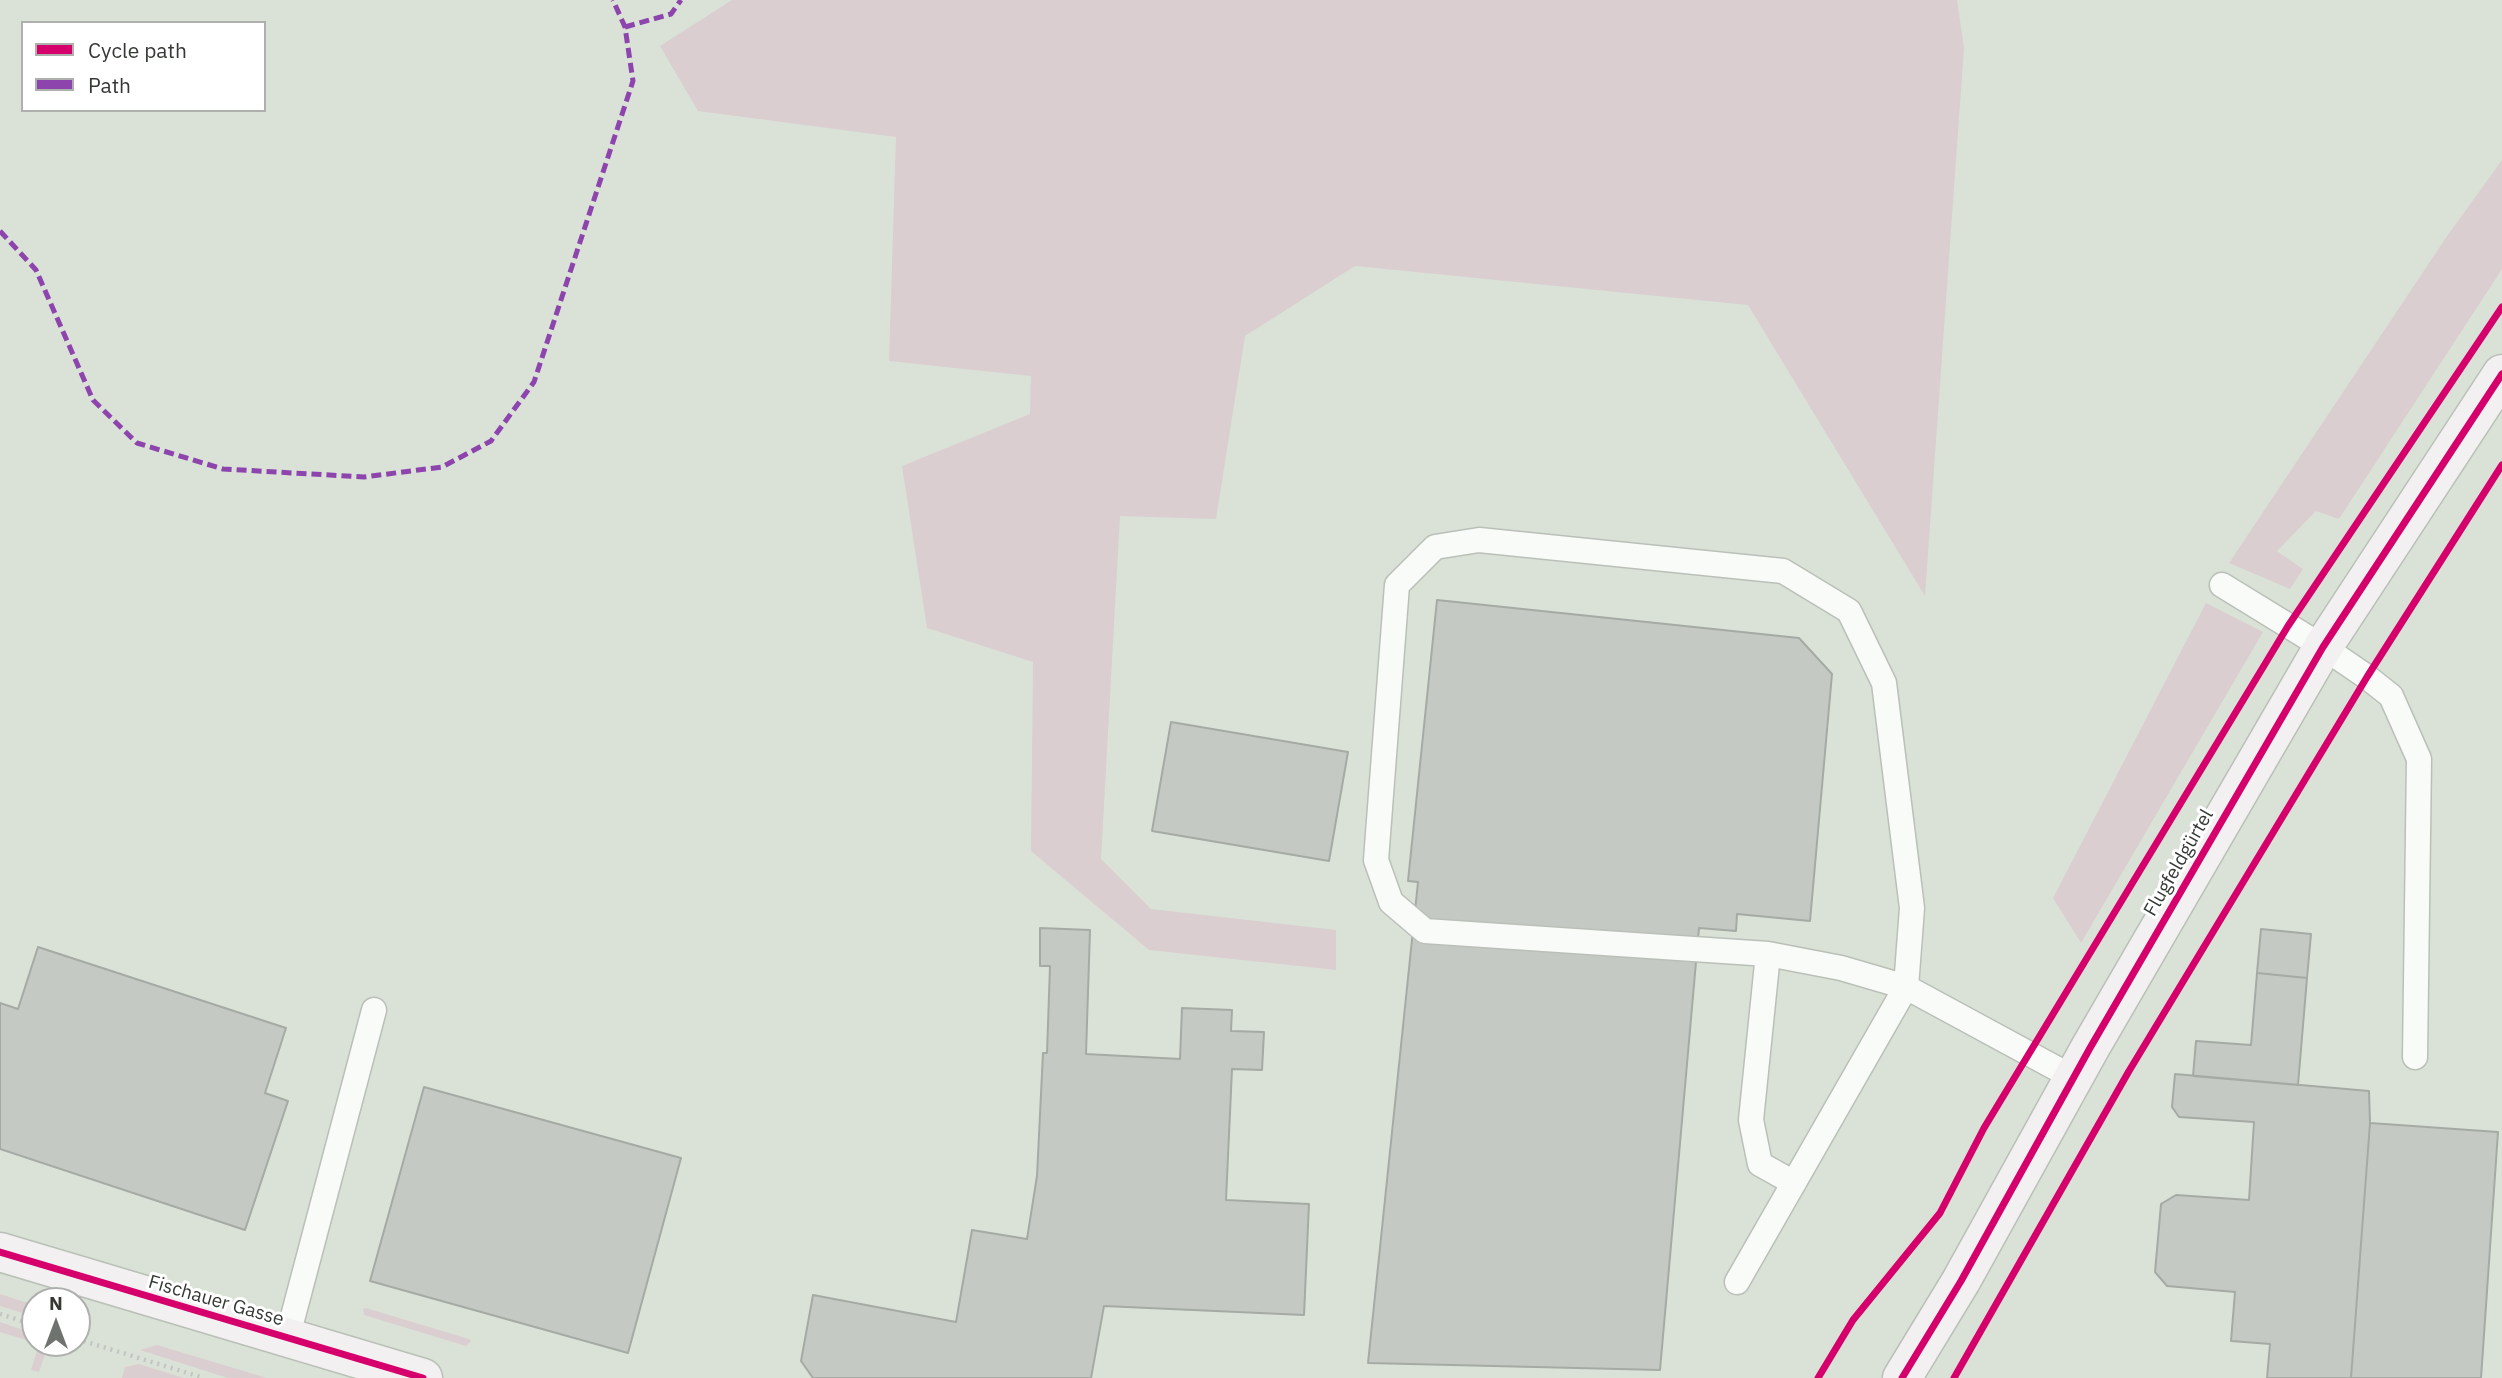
<!DOCTYPE html>
<html>
<head>
<meta charset="utf-8">
<style>
	body { margin:0 }
	#map { position:relative; width:2502px; height:1378px; overflow:hidden; background:#dae2d8; font-family:"IBM Plex Sans",sans-serif }
	canvas { display:block }
	.legend { position:absolute; left:21px; top:21px; width:245px; height:91px; box-sizing:border-box; background:#fff; border:2px solid #aeb0ad; margin:0; padding:9px 12px; list-style:none; font-size:21px; color:#343933 }
	.legend li { display:flex; align-items:center; gap:14px; height:35px }
	.legend b { width:35px; border:2px solid #aeb0ad }
	.north { position:absolute; left:21px; top:1287px; width:70px; height:70px; box-sizing:border-box; background:#fff; border:2px solid #aeb0ad; border-radius:50%; rotate:0deg; font-size:19px; font-weight:700; line-height:28px; text-align:center; color:#343933 }
	.north::after { content:''; display:block; margin:auto; width:24px; height:32px; background:#6e746d; clip-path:polygon(50% 0,100% 100%,50% 72%,0 100%) }
</style>
</head>
<body>
<div id="map">
<canvas width="2502" height="1378"></canvas>
<ul class="legend">
<li><b style="height:9px;background:#d6006c"></b>Cycle path</li>
<li><b style="height:9px;background:#8e44ad"></b>Path</li>
</ul>
<div class="north">N</div>
</div>
<script>
const ctx = document.querySelector('canvas').getContext('2d');
ctx.lineJoin = 'round';
function fill(path, color) { ctx.fillStyle = color; ctx.fill(path, 'evenodd'); }
const poly = rows => new Path2D(rows.map(r => 'M' + r).join(''));
function trace(path, color, width, dash) { ctx.strokeStyle = color; ctx.lineWidth = width; ctx.lineCap = dash ? 'butt' : 'round'; ctx.setLineDash(dash || []); ctx.stroke(path); }
function drawText(font, color, halo, rows, align = 'center') {
  ctx.font = font + ' "IBM Plex Sans",sans-serif'; ctx.lineWidth = 6; ctx.setLineDash([]); ctx.textBaseline = 'middle'; ctx.strokeStyle = halo; ctx.fillStyle = color; for (const [text, x, y, turn = 0] of rows) {
    ctx.save(); ctx.translate(x, y); ctx.rotate((+turn || 0) * Math.PI / 180); ctx.textAlign = isNaN(turn) ? turn : align; if (halo) ctx.strokeText(text, 0, 0); ctx.fillText(text, 0, 0); ctx.restore();
  }
}
const green = poly([
	[732,0,1957,0,1964,48,1925,596,1748,305,1355,266,1245,336,1216,519,1120,516,1101,859,1151,909,1336,930,1336,970,1149,950,1031,851,1033,662,927,628,902,466,1030,414,1031,376,889,361,896,137,698,111,660,46],
	[2502,160,2502,269,2339,519,2316,511,2277,551,2303,569,2290,589,2229,563,2445,239],
	[2206,603,2263,632,2081,943,2053,898],
	[0,1294,34,1305,35,1317,0,1306],
	[366,1308,469,1339,471,1341,466,1346,364,1315,363,1309],
	[0,1322,35,1334,35,1343,49,1343,39,1372,31,1370,39,1344,0,1332],
	[157,1345,267,1378,228,1378,140,1350],
	[139,1364,184,1378,122,1378,125,1367]
]);
const building = poly([
	[1437,600,1799,638,1832,674,1810,921,1737,914,1736,931,1699,928,1660,1370,1368,1363,1418,882,1408,881,1437,600],
	[1171,722,1348,752,1329,861,1152,831,1171,722],
	[1040,928,1090,930,1086,1054,1180,1059,1182,1008,1232,1010,1231,1031,1264,1032,1262,1070,1232,1069,1226,1200,1309,1204,1304,1315,1104,1306,1091,1378,813,1378,801,1361,813,1295,956,1322,972,1230,1027,1239,1037,1176,1043,1053,1047,1053,1050,966,1040,966,1040,928],
	[2261,929,2311,934,2307,978,2257,973,2261,929],
	[38,947,286,1028,265,1093,288,1101,245,1230,0,1149,0,1003,18,1009,38,947],
	[2257,973,2307,978,2298,1085,2193,1076,2196,1041,2251,1045,2257,973],
	[2175,1074,2369,1091,2370,1123,2351,1378,2267,1378,2270,1344,2231,1341,2235,1292,2167,1286,2155,1272,2161,1204,2176,1195,2249,1200,2254,1122,2179,1117,2172,1107,2175,1074],
	[424,1087,681,1158,628,1353,370,1281,424,1087],
	[2370,1123,2498,1132,2481,1378,2351,1378,2370,1123]
]);
const path = poly([
	[0,1314,35,1325],
	[77,1339,204,1378]
]);
const lane = poly([
	[2222,585,2323,647,2367,677,2391,696,2419,759,2415,1057],
	[1768,954,1425,931,1391,902,1376,860,1397,585,1435,547,1479,540,1783,571,1849,611,1884,683,1912,908,1906,987,2074,1078],
	[1737,1282,1906,987,1841,968,1768,954,1751,1120,1760,1164,1794,1183],
	[287,1339,374,1010]
]);
const secondary = poly([
	[0,1252,423,1378],
	[1902,1378,1961,1281,2090,1048,2323,647,2502,374]
]);
const quiet = poly([
	[625,27,671,14,681,0],
	[0,231,36,270,93,400,137,443,223,469,364,477,442,467,491,441,534,382,633,81,625,27,613,0]
]);
const cycleway = poly([
	[0,1252,423,1378],
	[1818,1378,1853,1320,1940,1213,1984,1128,2288,626,2502,307],
	[1902,1378,1961,1281,2090,1048,2323,647,2502,374],
	[1954,1378,2129,1071,2367,677,2502,465]
]);
const streetNames = [
	["Flugfeldgürtel",2179,863,-60],
	["Fischauer Gasse",216,1301,16]
];
fill(green, '#daced0');
fill(building, '#c4cac3');
trace(building, '#a5aba4', 2);
trace(lane, '#bac0b8', 27);
trace(secondary, '#bac0b8', 41);
trace(path, '#c2c4c2', 4.5, [2, 5]);
trace(lane, '#f9fbf9', 24);
trace(secondary, '#f2f0f0', 38);
trace(quiet, '#8e44ad', 5, [10, 5]);
trace(cycleway, '#d6006c', 7);
drawText('19px', '#343933', '#fff', streetNames);
</script>
</body>
</html>
